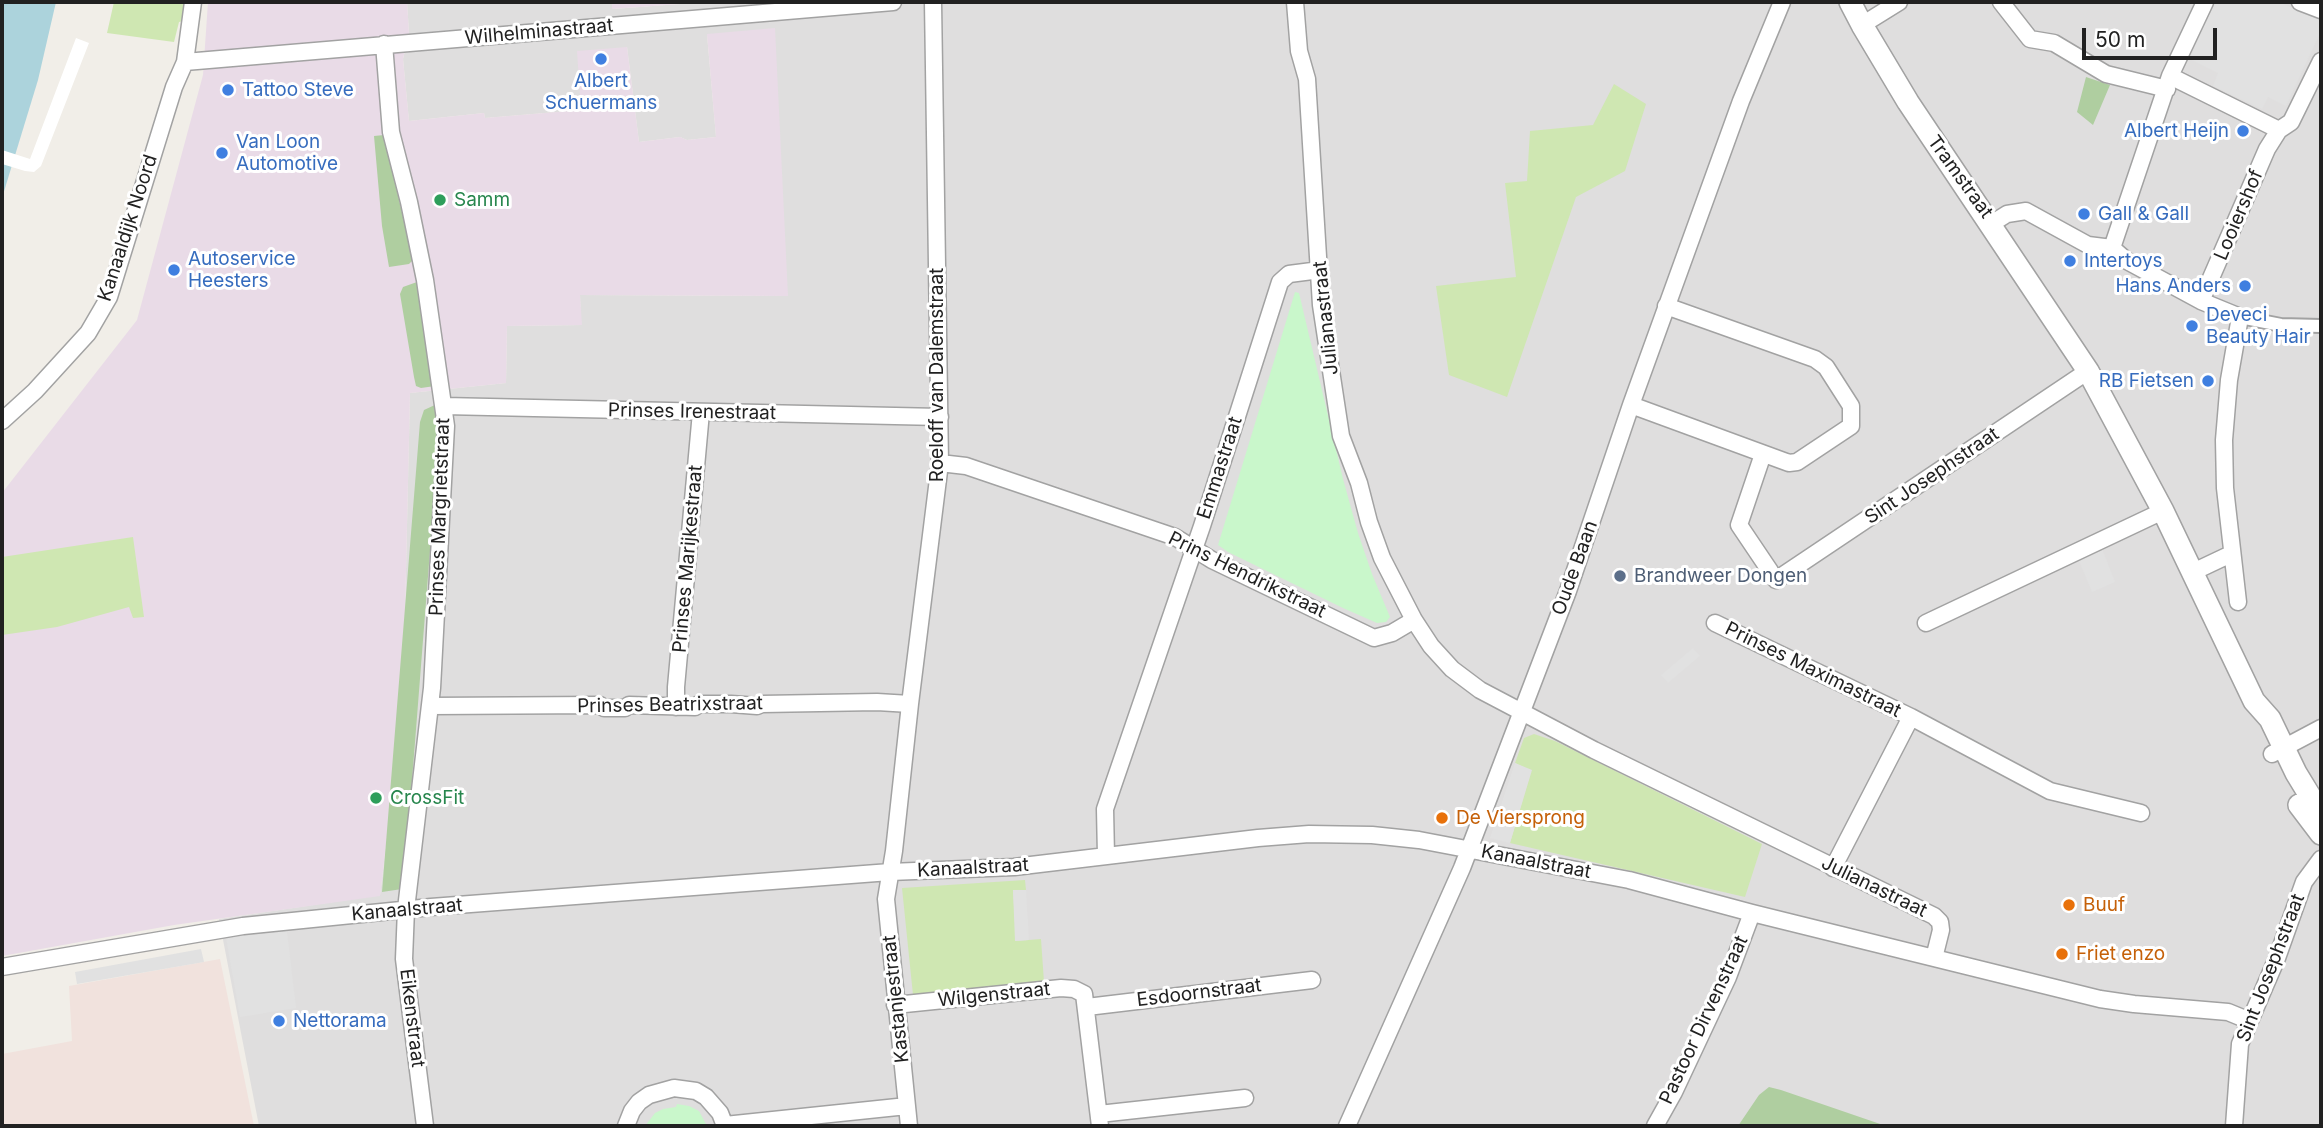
<!DOCTYPE html>
<html>
<head>
<meta charset="utf-8">
<style>
	body { margin:0 }
	#map { position:relative; width:2323px; height:1128px; overflow:hidden; background:#f1eee8; font-family:Inter,sans-serif }
	canvas { display:block }
	.frame { position:absolute; inset:0; border:4px solid #212121; pointer-events:none }
	.scale { position:absolute; left:2082px; top:28px; width:135px; height:32px; box-sizing:border-box; border:4px solid #212121; border-top:0; padding-left:9px; font-size:21px; line-height:24px; white-space:nowrap; color:#212121; -webkit-text-stroke:5px #fff; paint-order:stroke }
</style>
</head>
<body>
<div id="map">
<canvas width="2323" height="1128"></canvas>
<div class="frame"></div>
<div class="scale">50 m</div>
</div>
<script>
const ctx = document.querySelector('canvas').getContext('2d');
ctx.lineJoin = 'round';
function fill(path, color) { ctx.fillStyle = color; ctx.fill(path, 'evenodd'); }
const poly = rows => new Path2D(rows.map(r => 'M' + r).join(''));
function trace(path, color, width, dash) { ctx.strokeStyle = color; ctx.lineWidth = width; ctx.lineCap = dash ? 'butt' : 'round'; ctx.setLineDash(dash || []); ctx.stroke(path); }
function drawText(font, color, halo, rows, align = 'center') {
  ctx.font = font + ' Inter,sans-serif'; ctx.lineWidth = 6; ctx.setLineDash([]); ctx.textBaseline = 'middle'; ctx.strokeStyle = halo; ctx.fillStyle = color; for (const [text, x, y, turn = 0] of rows) {
    ctx.save(); ctx.translate(x, y); ctx.rotate((+turn || 0) * Math.PI / 180); ctx.textAlign = isNaN(turn) ? turn : align; if (halo) ctx.strokeText(text, 0, 0); ctx.fillText(text, 0, 0); ctx.restore();
  }
}
const residential = poly([
	[407,2,612,2,613,9,706,2,2321,2,2321,1126,259,1126,219,919,380,895,403,702,410,393,506,383,507,326,581,325,580,295,788,296,707,34,716,137,687,140,680,137,639,142,627,47,581,110,485,118,484,113,409,121,403,59,409,33]
]);
const industrial = poly([
	[208,2,407,2,409,33,403,59,409,121,484,113,485,118,581,110,577,51,627,47,639,142,680,137,687,140,716,137,707,34,775,28,788,296,580,295,582,325,507,326,506,383,410,393,403,702,380,896,174,925,2,956,2,493,137,320,203,75],
	[612,2,706,2,612,9]
]);
const military = poly([
	[220,959,254,1126,2,1126,2,1054,72,1041,69,986]
]);
const grass = poly([
	[114,2,184,2,183,21,179,22,174,42,107,33],
	[1614,84,1646,104,1625,171,1576,197,1507,397,1449,375,1436,286,1516,277,1505,183,1527,181,1530,131,1593,125],
	[133,537,144,617,133,618,129,607,57,627,2,635,2,557],
	[1534,734,1555,741,1762,844,1745,897,1510,843,1531,771,1515,763,1524,738],
	[1025,880,1026,890,1013,890,1016,941,1041,939,1044,982,913,995,902,888]
]);
const forest = poly([
	[2086,77,2110,85,2093,125,2077,112],
	[384,135,413,260,409,264,389,267,382,226,374,136],
	[417,282,435,386,421,388,416,386,414,377,400,294,403,287],
	[437,404,439,436,406,857,402,889,382,892,420,422,424,410],
	[1769,1087,1781,1090,1886,1126,1738,1126,1759,1095]
]);
const park = poly([
	[1295,292,1299,293,1343,479,1358,533,1372,574,1390,617,1386,622,1377,623,1343,608,1228,552,1218,545],
	[677,1104,689,1106,699,1111,707,1126,645,1126,655,1113,663,1109,676,1107]
]);
const parking = poly([
	[2212,2,2278,2,2320,20,2321,31,2286,106,2268,97,2262,109,2213,86,2218,73,2190,59],
	[2101,546,2115,582,2092,592,2077,556],
	[1693,648,1700,656,1668,683,1661,675],
	[1515,763,1532,770,1510,843,1490,838],
	[1013,890,1026,890,1029,940,1015,941],
	[287,931,296,1008,240,1017,226,938],
	[201,949,204,962,77,984,75,972]
]);
const water = poly([
	[2,2,56,2,38,80,2,198]
]);
const pier = poly([
	[76,38,89,43,41,166,34,172,25,171,2,164,2,150,30,159]
]);
const pedestrian = poly([
	[2240,317,2281,325,2321,326]
]);
const minor = poly([
	[1295,2,1299,51,1307,79,1321,305,1341,436,1359,483,1369,522,1382,558,1414,620,1431,646,1452,669,1480,690,1594,750,1934,916,1940,922,1941,930,1934,958],
	[2001,2,2030,39,2054,43,2106,74,2167,89],
	[2300,2,2321,10],
	[1862,25,1899,2],
	[384,44,391,132,409,202,425,280,446,426,432,688,406,909,404,959,425,1126],
	[185,62,893,2],
	[2170,76,2279,130],
	[1991,224,2007,214,2026,211,2088,245,2112,248,2127,261,2201,301,2240,317,2229,380,2224,440,2225,488,2238,602],
	[2112,248,2170,76,2205,2],
	[2201,301,2267,149,2279,130,2291,122,2321,61],
	[1631,405,1789,463,1797,462,1851,426,1851,406,1826,367,1815,359,1666,306],
	[444,406,940,417],
	[2,421,35,391,88,333,109,297,174,87,185,62,193,2],
	[1763,454,1739,525,1770,571],
	[940,463,966,466,1175,537,1212,560,1374,638,1392,633,1414,620],
	[2193,572,2231,554],
	[1776,580,2088,371],
	[1715,623,1911,717,2050,791,2141,813],
	[1926,623,2163,511],
	[430,706,600,705,604,708,625,708,629,705,695,707,699,704,731,704,757,706,762,704,877,702,910,704],
	[676,707,676,687,701,412],
	[2272,754,2321,728],
	[1106,856,1105,809,1202,526,1280,282,1289,274,1320,270],
	[1833,868,1911,717],
	[2,967,243,926,431,907,890,872,1014,867,1258,838,1309,834,1372,835,1419,840,1629,880,1752,913,2100,999,2134,1004,2228,1012,2250,1021],
	[895,1005,1061,988,1074,989,1084,994,1100,1126],
	[1087,1007,1312,980],
	[1099,1114,1245,1098],
	[725,1125,907,1106],
	[626,1126,632,1111,639,1102,649,1095,674,1088,696,1091,706,1097,720,1113,725,1126],
	[909,1126,886,899,894,851,910,704,940,463,933,2],
	[1347,1126,1462,868,1568,591,1631,405,1741,101,1782,2],
	[1655,1126,1674,1092,1728,977,1752,913],
	[2234,1126,2240,1044,2277,958,2304,882,2321,859]
]);
const tertiary = poly([
	[1850,2,1862,25,1908,102,2088,371,2163,511,2254,701,2270,719,2296,773,2321,814],
	[2299,805,2321,834]
]);
const markers = [
	[601,59,7,"#3f7fe0"],
	[228,90,7,"#3f7fe0"],
	[2243,131,7,"#3f7fe0"],
	[222,153,7,"#3f7fe0"],
	[440,200,7,"#2e9e5b"],
	[2084,214,7,"#3f7fe0"],
	[2070,261,7,"#3f7fe0"],
	[174,270,7,"#3f7fe0"],
	[2245,286,7,"#3f7fe0"],
	[2192,326,7,"#3f7fe0"],
	[2208,381,7,"#3f7fe0"],
	[1620,576,7,"#5c6f8a"],
	[376,798,7,"#2e9e5b"],
	[1442,818,7,"#e8710a"],
	[2069,905,7,"#e8710a"],
	[2062,954,7,"#e8710a"],
	[279,1021,7,"#3f7fe0"]
];
const streetNames = [
	["Wilhelminastraat",539,32,-5],
	["Tramstraat",1960,177,54],
	["Looiershof",2239,215,-67],
	["Kanaaldijk Noord",128,228,-72],
	["Julianastraat",1326,318,-96],
	["Roeloff van Dalemstraat",937,375,-90],
	["Prinses Irenestraat",692,412,1],
	["Emmastraat",1220,468,-72],
	["Sint Josephstraat",1932,476,-34],
	["Prinses Margrietstraat",440,517,-88],
	["Prinses Marijkestraat",688,559,-85],
	["Oude Baan",1575,568,-70],
	["Prins Hendrikstraat",1247,575,26],
	["Prinses Maximastraat",1813,670,26],
	["Prinses Beatrixstraat",670,705,-1],
	["Kanaalstraat",1536,862,11],
	["Kanaalstraat",973,868,-3],
	["Julianastraat",1874,887,26],
	["Kanaalstraat",407,910,-5],
	["Sint Josephstraat",2271,968,-69],
	["Esdoornstraat",1199,993,-7],
	["Wilgenstraat",994,995,-6],
	["Kastanjestraat",896,999,-96],
	["Eikenstraat",412,1018,83],
	["Pastoor Dirvenstraat",1704,1020,-65]
];
const shopNames = [
	["Albert",601,81,"center"],
	["Schuermans",601,103,"center"],
	["Tattoo Steve",242,90],
	["Albert Heijn",2229,131,"right"],
	["Van Loon",236,142],
	["Automotive",236,164],
	["Gall & Gall",2098,214],
	["Autoservice",188,259],
	["Heesters",188,281],
	["Intertoys",2084,261],
	["Hans Anders",2231,286,"right"],
	["Deveci",2206,315],
	["Beauty Hair",2206,337],
	["RB Fietsen",2194,381,"right"],
	["Nettorama",293,1021]
];
const leisureNames = [
	["Samm",454,200],
	["CrossFit",390,798]
];
const serviceNames = [
	["Brandweer Dongen",1634,576]
];
const foodNames = [
	["De Viersprong",1456,818],
	["Buuf",2083,905],
	["Friet enzo",2076,954]
];
fill(residential, '#dfdede');
fill(industrial, '#e9dbe7');
fill(military, '#f1e2dd');
fill(grass, '#cfe7b2');
fill(forest, '#afcea0');
fill(park, '#c9f7cb');
fill(parking, '#e1e1e1');
fill(water, '#acd3dc');
fill(pier, '#fff');
trace(pedestrian, '#a2a2a2', 16);
trace(minor, '#a2a2a2', 19);
trace(tertiary, '#a2a2a2', 24);
trace(pedestrian, '#fff', 12);
trace(minor, '#fff', 16);
trace(tertiary, '#fff', 21);
for (const [x, y, r, color] of markers) { const dot = new Path2D(); dot.arc(x, y, r, 0, 2 * Math.PI); ctx.fillStyle = color; ctx.fill(dot); trace(dot, '#fff', 2.5); }
drawText('19px', '#212121', '#fff', streetNames);
drawText('19px', '#366cbe', '#fff', shopNames, 'left');
drawText('19px', '#27864d', '#fff', leisureNames, 'left');
drawText('19px', '#4e5e75', '#fff', serviceNames, 'left');
drawText('19px', '#c56008', '#fff', foodNames, 'left');
</script>
</body>
</html>
